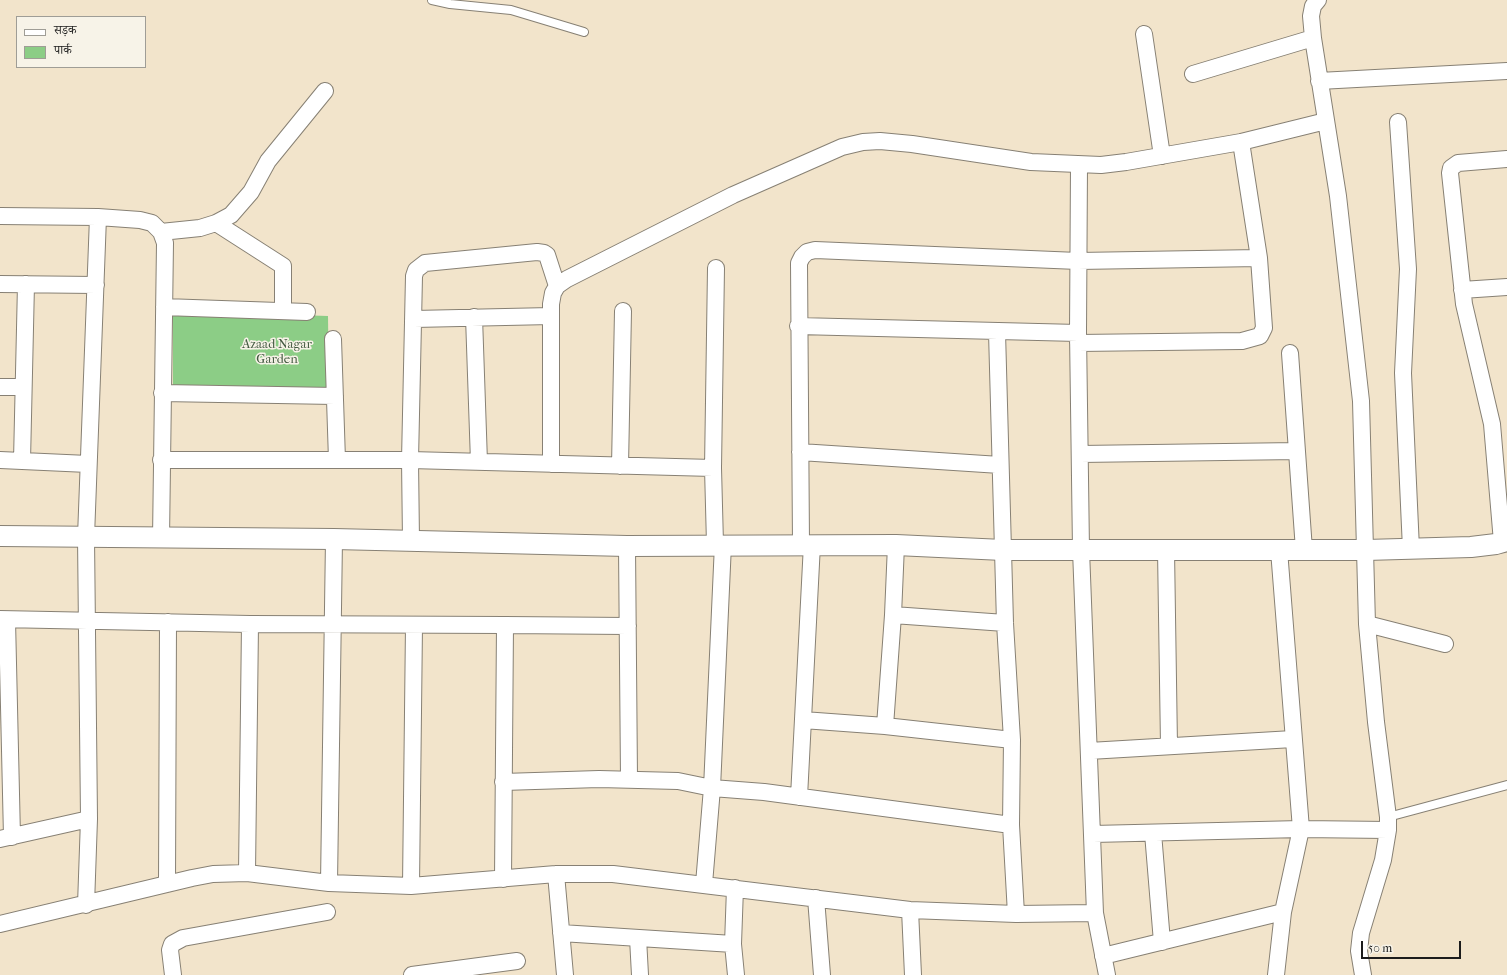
<!DOCTYPE html>
<html>
<head>
<meta charset="utf-8">
<style>
	body { margin:0 }
	#map { position:relative; width:1507px; height:975px; overflow:hidden; background:#f2e4cb; font-family:"IM FELL French Canon","Noto Serif Devanagari",serif }
	canvas { display:block }
	.legend { position:absolute; left:16px; top:16px; width:130px; height:52px; box-sizing:border-box; background:#f7f3e8; border:1px solid #9f9d96; margin:0; padding:5px 7px; list-style:none; font-size:12px; color:#1c1c1c }
	.legend li { display:flex; align-items:center; gap:8px; height:20px }
	.legend b { width:20px; border:1px solid #9f9d96 }
	.scale { position:absolute; left:1361px; top:941px; width:100px; height:18px; box-sizing:border-box; border:2px solid #1c1c1c; border-top:0; padding-left:5px; font-size:12px; line-height:14px; white-space:nowrap; color:#1c1c1c; -webkit-text-stroke:3px #f7f3e8; paint-order:stroke }
</style>
</head>
<body>
<div id="map">
<canvas width="1507" height="975"></canvas>
<ul class="legend">
<li><b style="height:5px;background:#fff"></b>सड़क</li>
<li><b style="height:11px;background:#8ccd86"></b>पार्क</li>
</ul>
<div class="scale">50 m</div>
</div>
<script>
const ctx = document.querySelector('canvas').getContext('2d');
ctx.lineJoin = 'round';
function fill(path, color) { ctx.fillStyle = color; ctx.fill(path, 'evenodd'); }
const poly = rows => new Path2D(rows.map(r => 'M' + r).join(''));
function trace(path, color, width, dash) { ctx.strokeStyle = color; ctx.lineWidth = width; ctx.lineCap = dash ? 'butt' : 'round'; ctx.setLineDash(dash || []); ctx.stroke(path); }
function drawText(font, color, halo, rows, align = 'center') {
  ctx.font = font + ' "IM FELL French Canon",serif'; ctx.lineWidth = 3; ctx.setLineDash([]); ctx.textBaseline = 'middle'; ctx.strokeStyle = halo; ctx.fillStyle = color; for (const [text, x, y, turn = 0] of rows) {
    ctx.save(); ctx.translate(x, y); ctx.rotate((+turn || 0) * Math.PI / 180); ctx.textAlign = isNaN(turn) ? turn : align; if (halo) ctx.strokeText(text, 0, 0); ctx.fillText(text, 0, 0); ctx.restore();
  }
}
const green = poly([
	[173,311,328,316,329,393,173,388]
]);
const service = poly([
	[432,0,450,4,511,10,584,32],
	[1388,817,1507,785]
]);
const minor = poly([
	[1318,0,1313,6,1311,16,1313,38,1338,196,1361,401,1367,624,1376,722,1388,817,1388,830,1383,860,1361,933,1359,951,1363,975],
	[1144,34,1162,156],
	[1193,74,1313,38],
	[1319,81,1507,71],
	[1398,122,1408,269,1403,373,1411,549],
	[1079,165,1078,333,1081,550,1095,913,1107,975],
	[0,216,98,217,140,220,152,223,161,232,165,243,161,539],
	[216,223,283,266,283,311],
	[161,232,200,228,216,223,231,215,251,192,268,161,325,91],
	[0,284,96,285],
	[1462,290,1507,287],
	[164,307,307,312],
	[474,317,479,462],
	[414,319,551,316],
	[798,326,1078,333],
	[997,332,1005,623,1012,740,1011,825,1016,914],
	[333,339,337,460],
	[1078,343,1242,341,1260,336,1264,328,1259,258,1241,142],
	[1290,353,1304,550],
	[0,387,23,387],
	[162,393,335,396],
	[800,452,1000,465],
	[1080,454,1297,451],
	[0,460,88,464],
	[161,460,410,460,713,468,715,544],
	[22,461,26,284],
	[551,464,551,304,553,293,557,286,567,279,733,195,842,147,863,142,880,141,912,144,1031,162,1101,165,1126,162,1241,142,1326,121],
	[620,466,623,311],
	[713,468,716,268],
	[411,541,410,460,414,276,416,270,425,263,537,252,544,253,547,255,557,286],
	[1502,542,1492,424,1464,304,1450,173,1451,168,1458,163,1507,159],
	[801,544,799,263,802,257,807,252,815,250,1078,261,1259,258],
	[627,546,629,779],
	[1166,550,1169,746],
	[893,615,1005,623],
	[0,619,250,624,505,625,503,879],
	[7,620,12,837],
	[1367,624,1445,644],
	[505,625,628,626],
	[803,720,885,726,1012,740],
	[885,726,893,615,896,545],
	[1089,751,1293,739],
	[503,782,599,779,678,781,712,788,764,792,1011,825],
	[799,797,812,544],
	[1153,833,1162,942],
	[1093,834,1301,829,1388,830],
	[0,839,89,819],
	[247,873,250,624],
	[556,874,565,975],
	[329,883,334,539],
	[167,884,168,622],
	[704,884,712,788,723,544],
	[411,886,414,625],
	[735,888,733,944,736,975],
	[816,898,822,975],
	[86,905,89,819,86,537,98,217],
	[910,910,913,975],
	[0,924,192,878,213,874,247,873,329,883,411,886,556,874,613,874,910,910,1016,914,1095,913],
	[561,933,733,944],
	[638,938,640,975],
	[1103,956,1283,912],
	[173,975,170,950,172,944,183,938,327,912],
	[412,975,517,961],
	[1276,975,1283,912,1301,829,1279,550]
]);
const tertiary = poly([
	[0,536,334,539,627,546,896,545,1003,550,1366,550,1471,547,1496,544,1507,541]
]);
const parkNames = [
	["Azaad Nagar",277,345],
	["Garden",277,360]
];
fill(green, '#8ccd86');
trace(service, '#878074', 10);
trace(minor, '#878074', 18);
trace(tertiary, '#878074', 22);
trace(service, '#fff', 8);
trace(minor, '#fff', 16);
trace(tertiary, '#fff', 20);
drawText('13px', '#435a41', '#f7f3e8', parkNames);
</script>
</body>
</html>
